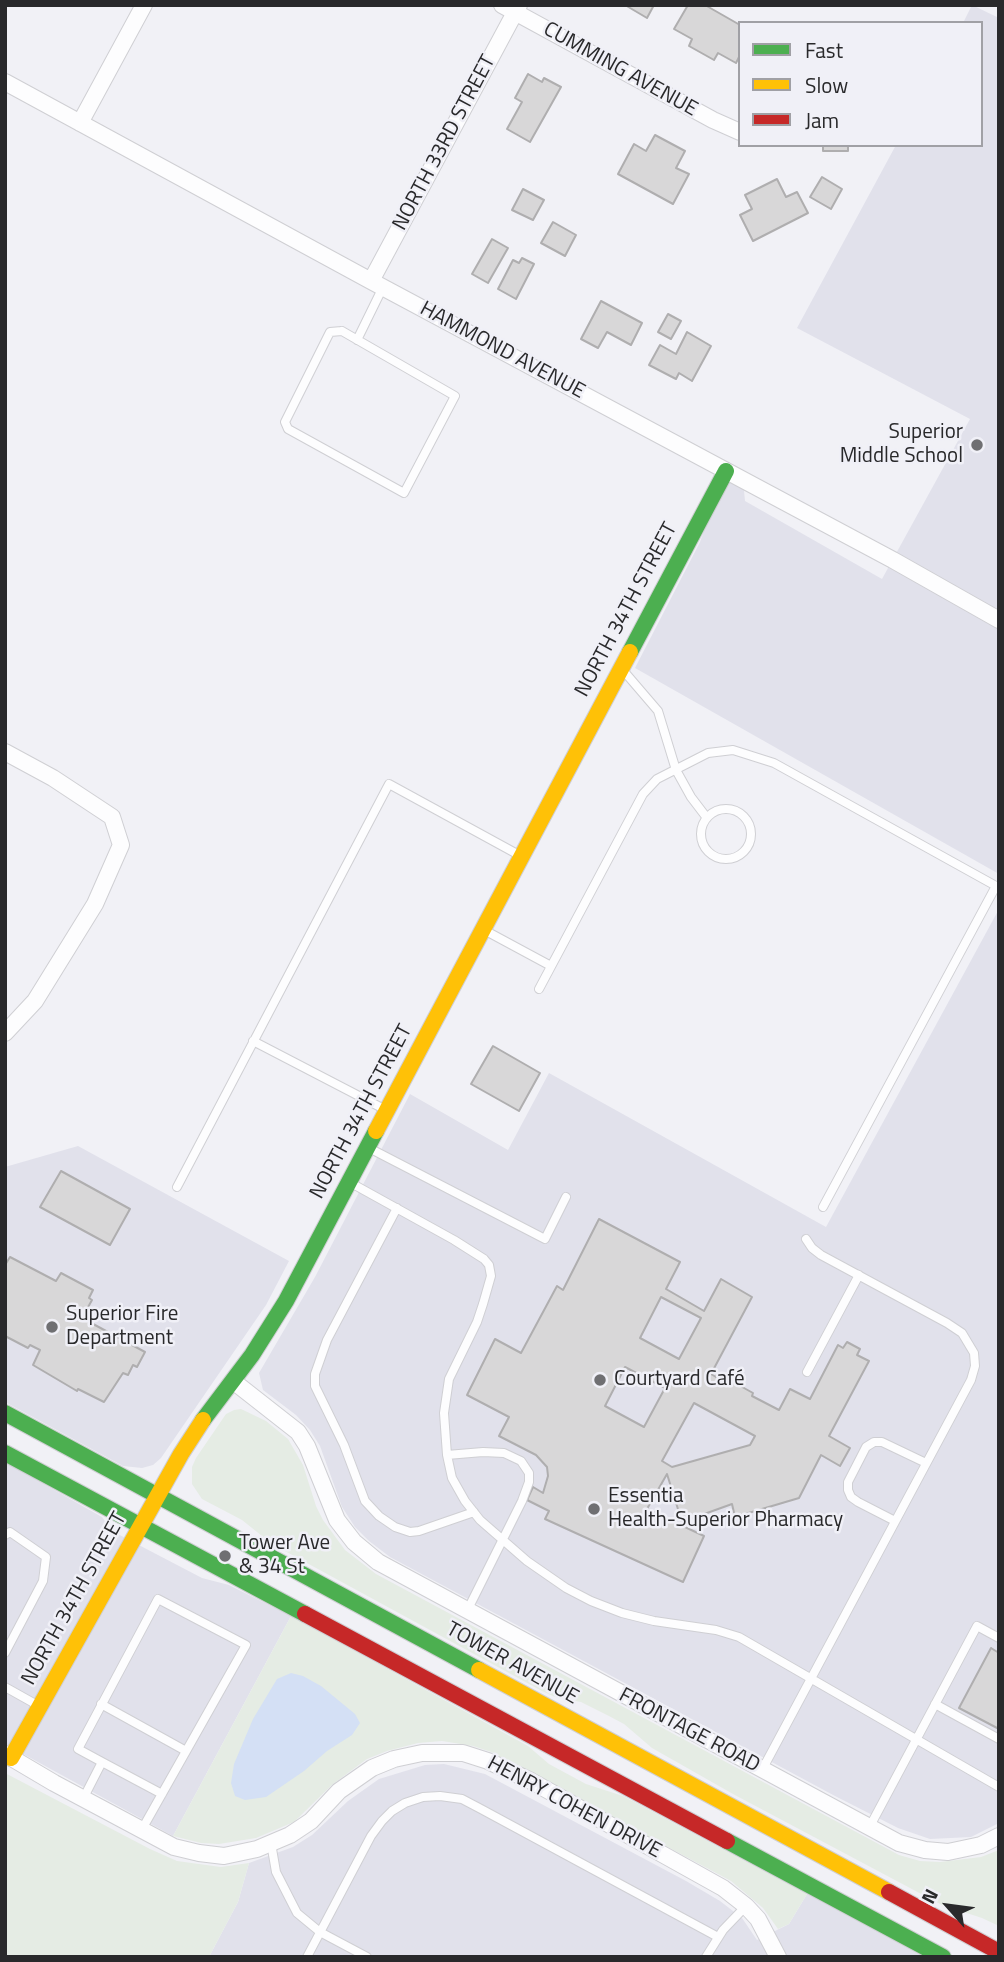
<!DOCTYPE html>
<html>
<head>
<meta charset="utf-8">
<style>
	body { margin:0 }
	#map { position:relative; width:1004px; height:1962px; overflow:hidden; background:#f1f1f6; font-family:"Titillium Web",sans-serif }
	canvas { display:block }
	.frame { position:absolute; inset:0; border:7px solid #29292b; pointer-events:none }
	.legend { position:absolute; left:738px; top:21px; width:245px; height:126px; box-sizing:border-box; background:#f0f0f7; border:2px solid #a0a0a5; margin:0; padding:9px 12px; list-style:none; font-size:21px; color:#29292b }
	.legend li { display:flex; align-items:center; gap:14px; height:35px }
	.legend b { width:35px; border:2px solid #a0a0a5 }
	.north { position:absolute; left:913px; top:1871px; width:70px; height:70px; -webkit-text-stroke:5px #f0f0f7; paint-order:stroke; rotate:298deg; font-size:19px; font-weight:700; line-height:28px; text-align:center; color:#29292b }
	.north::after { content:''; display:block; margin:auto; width:24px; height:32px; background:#29292b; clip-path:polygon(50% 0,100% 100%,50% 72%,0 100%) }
</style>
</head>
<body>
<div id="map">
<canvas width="1004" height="1962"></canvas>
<div class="frame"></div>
<ul class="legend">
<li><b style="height:9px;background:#4caf50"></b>Fast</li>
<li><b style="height:9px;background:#ffc107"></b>Slow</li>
<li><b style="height:9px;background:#c62828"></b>Jam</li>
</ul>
<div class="north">N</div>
</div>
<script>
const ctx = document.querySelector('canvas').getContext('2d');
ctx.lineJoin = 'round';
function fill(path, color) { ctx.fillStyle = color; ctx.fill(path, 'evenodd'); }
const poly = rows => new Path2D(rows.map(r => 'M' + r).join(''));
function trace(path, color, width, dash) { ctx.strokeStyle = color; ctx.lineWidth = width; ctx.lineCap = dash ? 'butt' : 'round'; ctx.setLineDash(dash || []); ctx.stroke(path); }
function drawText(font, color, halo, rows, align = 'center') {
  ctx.font = font + ' "Titillium Web",sans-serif'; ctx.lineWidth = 5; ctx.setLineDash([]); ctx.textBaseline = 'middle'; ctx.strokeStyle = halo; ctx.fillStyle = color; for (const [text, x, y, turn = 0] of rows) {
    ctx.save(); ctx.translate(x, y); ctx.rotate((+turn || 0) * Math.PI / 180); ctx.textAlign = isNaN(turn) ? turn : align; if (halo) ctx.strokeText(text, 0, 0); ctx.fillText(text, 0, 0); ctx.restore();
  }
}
const built = poly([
	[972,5,999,18,999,874,635,668,700,542,726,471,743,480,745,501,882,579,970,419,797,328,896,145,981,145,981,23,963,23],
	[999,909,999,1823,971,1837,930,1839,898,1828,835,1796,390,1557,369,1541,355,1527,342,1507,320,1446,310,1430,296,1415,263,1390,259,1373,315,1277,410,1094,508,1150,549,1073,826,1227],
	[78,1146,289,1261,266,1305,161,1458,153,1465,142,1468,123,1466,5,1402,5,1167],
	[5,1462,102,1517,112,1531,202,1578,229,1585,291,1616,173,1836,5,1744],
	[444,1764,485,1774,686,1881,720,1901,742,1918,757,1940,789,1924,807,1894,926,1957,209,1957,238,1902,249,1863,293,1847,312,1835,348,1801,379,1779,425,1765]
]);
const green = poly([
	[241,1409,266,1421,288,1439,303,1465,316,1506,323,1520,345,1550,376,1574,899,1855,920,1861,940,1862,981,1857,999,1850,999,1926,982,1918,942,1905,733,1794,652,1748,624,1724,609,1716,581,1702,555,1697,542,1691,272,1544,242,1520,202,1499,192,1484,192,1467,196,1458,226,1414,234,1410],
	[291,1616,528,1746,549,1764,586,1784,623,1796,807,1894,789,1924,778,1929,763,1908,731,1881,491,1752,473,1746,442,1741,418,1743,387,1751,367,1759,333,1784,294,1822,256,1838,219,1844,201,1843,173,1836],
	[5,1773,150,1849,177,1861,221,1867,249,1863,238,1902,209,1957,5,1957]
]);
const water = poly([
	[291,1673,303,1676,321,1686,355,1714,360,1723,352,1735,327,1751,304,1771,266,1797,245,1800,235,1796,231,1783,234,1764,253,1719,277,1679]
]);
const building = poly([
	[625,5,654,5,647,18,625,5],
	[688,5,705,5,740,25,740,55,736,63,718,53,714,60,689,46,692,39,674,29,688,5],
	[528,74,542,82,544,78,561,87,530,142,507,129,522,102,515,98,528,74],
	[655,135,685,151,676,168,689,174,673,204,618,174,634,144,646,151,655,135],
	[823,145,848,145,848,151,823,151,823,145],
	[822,177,842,189,831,209,810,197,822,177],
	[777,179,786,197,797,192,808,213,753,241,740,215,752,209,745,195,777,179],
	[523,189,544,200,533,220,512,210,523,189],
	[553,222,576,235,565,256,541,243,553,222],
	[492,239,508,248,488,283,472,274,492,239],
	[522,258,534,264,516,299,498,289,513,260,519,263,522,258],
	[601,301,642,323,631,345,607,332,598,348,581,339,601,301],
	[668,314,681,321,671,339,658,332,668,314],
	[687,332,711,346,692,381,679,373,676,379,649,365,660,345,676,354,687,332],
	[493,1046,540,1073,519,1111,471,1084,493,1046],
	[61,1171,130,1209,110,1245,40,1207,61,1171],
	[599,1219,680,1262,666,1289,704,1311,721,1279,752,1297,711,1374,716,1377,717,1373,753,1393,752,1396,779,1410,790,1389,810,1399,838,1345,843,1348,847,1342,860,1349,857,1355,869,1361,829,1436,850,1448,840,1466,821,1455,799,1498,735,1517,732,1504,682,1522,667,1474,647,1509,704,1536,683,1582,545,1519,549,1511,527,1500,533,1487,543,1493,548,1476,547,1467,536,1455,499,1436,509,1417,467,1395,495,1339,521,1353,557,1286,563,1290,599,1219],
	[661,1297,701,1318,679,1359,640,1338,661,1297],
	[625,1367,665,1388,644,1427,605,1406,625,1367],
	[694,1403,755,1436,750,1445,672,1467,662,1461,694,1403],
	[10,1257,56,1281,61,1273,93,1290,89,1298,92,1300,82,1318,145,1352,137,1367,133,1365,128,1375,123,1373,104,1402,78,1389,77,1391,33,1365,40,1350,30,1345,28,1348,5,1336,5,1265,10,1257],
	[991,1648,999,1653,999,1729,959,1708,991,1648]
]);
const lane = poly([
	[342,331,455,396,404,493,288,429,285,422,330,332,342,331],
	[357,340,383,287],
	[622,669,658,711,676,770,691,797,707,818],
	'701 834a25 25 0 1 1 50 0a25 25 0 1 1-50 0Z',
	[486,931,551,966],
	[539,989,643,794,657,779,708,753,733,750,774,763,996,886,823,1207],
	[253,1041,384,1109],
	[369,1148,545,1239,566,1197],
	[351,1183,454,1240,484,1259,489,1265,491,1276,483,1304,477,1322,449,1379,444,1413,447,1455,452,1478,465,1501,480,1520,527,1561,566,1588,591,1601,622,1613,654,1621,716,1630,739,1637,999,1787],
	[177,1187,389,784,519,855],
	[397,1208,327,1340,315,1374,315,1386,344,1445,365,1501,379,1516,395,1527,410,1532,419,1531,474,1512],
	[807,1372,859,1275],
	[447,1455,483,1452,504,1453,521,1461,529,1473,529,1482,522,1501,467,1611],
	[895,1521,858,1502,851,1497,848,1490,848,1482,866,1447,874,1442,882,1442,926,1463],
	[5,1535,10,1532,46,1557,43,1581,5,1653],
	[5,1687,39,1706],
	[101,1704,186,1751],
	[935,1704,999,1739],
	[102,1762,162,1794],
	[762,1770,971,1380,975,1366,974,1353,962,1333,947,1323,821,1255,812,1248,806,1239],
	[83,1799,102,1762,78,1749,158,1599,246,1645,141,1831],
	[869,1828,977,1626,999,1638],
	[271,1843,276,1872,297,1913,320,1932,367,1957],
	[307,1957,371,1836,382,1821,392,1811,405,1803,423,1797,440,1796,462,1799,481,1809,718,1937],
	[706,1957,723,1930,746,1906]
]);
const street = poly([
	[502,5,713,120,740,132],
	[5,82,371,281,893,560,999,620],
	[80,123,144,5],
	[371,281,519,5],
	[5,752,53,778,112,817,121,845,95,904,35,1001,5,1033],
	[233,1381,298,1432,307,1446,337,1520,354,1542,378,1562,899,1843,925,1850,948,1852,981,1845,999,1836],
	[5,1754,54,1783,174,1847,199,1853,224,1856,257,1849,290,1835,311,1821,339,1791,372,1768,394,1759,422,1753,463,1753,488,1761,531,1781,723,1888,746,1906,758,1919,778,1957]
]);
const fast = poly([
	[630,652,726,471],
	[5,1413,479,1670],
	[203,1420,252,1355,286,1301,376,1131],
	[5,1453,305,1614],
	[727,1841,943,1957]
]);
const slow = poly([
	[376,1131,630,652],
	[479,1670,889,1892],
	[11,1758,181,1454,203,1420]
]);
const jam = poly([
	[305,1614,727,1841],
	[889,1892,999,1952]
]);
const markers = [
	[977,445,7,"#6f6f72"],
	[52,1327,7,"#6f6f72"],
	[600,1380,7,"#6f6f72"],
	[594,1509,7,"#6f6f72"],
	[225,1556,7,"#6f6f72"]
];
const streetNames = [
	["CUMMING AVENUE",620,70,29],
	["NORTH 33RD STREET",445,143,-62],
	["HAMMOND AVENUE",502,351,28],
	["NORTH 34TH STREET",627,610,-62],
	["NORTH 34TH STREET",362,1112,-62],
	["NORTH 34TH STREET",75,1599,-61],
	["TOWER AVENUE",512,1664,29],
	["FRONTAGE ROAD",689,1731,28],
	["HENRY COHEN DRIVE",574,1808,28]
];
const poiNames = [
	["Superior",963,433,"right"],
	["Middle School",963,457,"right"],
	["Superior Fire",66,1315],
	["Department",66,1339],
	["Courtyard Café",614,1380],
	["Essentia",608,1497],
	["Health-Superior Pharmacy",608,1521],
	["Tower Ave",239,1544],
	["& 34 St",239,1568]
];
fill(built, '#e1e1eb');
fill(green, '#e5ece4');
fill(water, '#d4e0f5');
fill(building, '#d8d7d8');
trace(building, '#afaeaf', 2);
trace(lane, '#cfcfd3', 10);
trace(street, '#cfcfd3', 18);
trace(fast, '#cfcfd3', 18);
trace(slow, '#cfcfd3', 18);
trace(jam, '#cfcfd3', 18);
trace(lane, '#fdfdfe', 8);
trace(street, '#fdfdfe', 16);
trace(fast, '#4caf50', 16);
trace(slow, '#ffc107', 16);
trace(jam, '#c62828', 16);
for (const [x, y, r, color] of markers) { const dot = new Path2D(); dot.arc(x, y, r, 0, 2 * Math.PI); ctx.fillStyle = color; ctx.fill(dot); trace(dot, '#f0f0f7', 2.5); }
drawText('21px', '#29292b', '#f0f0f7', streetNames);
drawText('21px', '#29292b', '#f0f0f7', poiNames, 'left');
</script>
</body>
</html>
